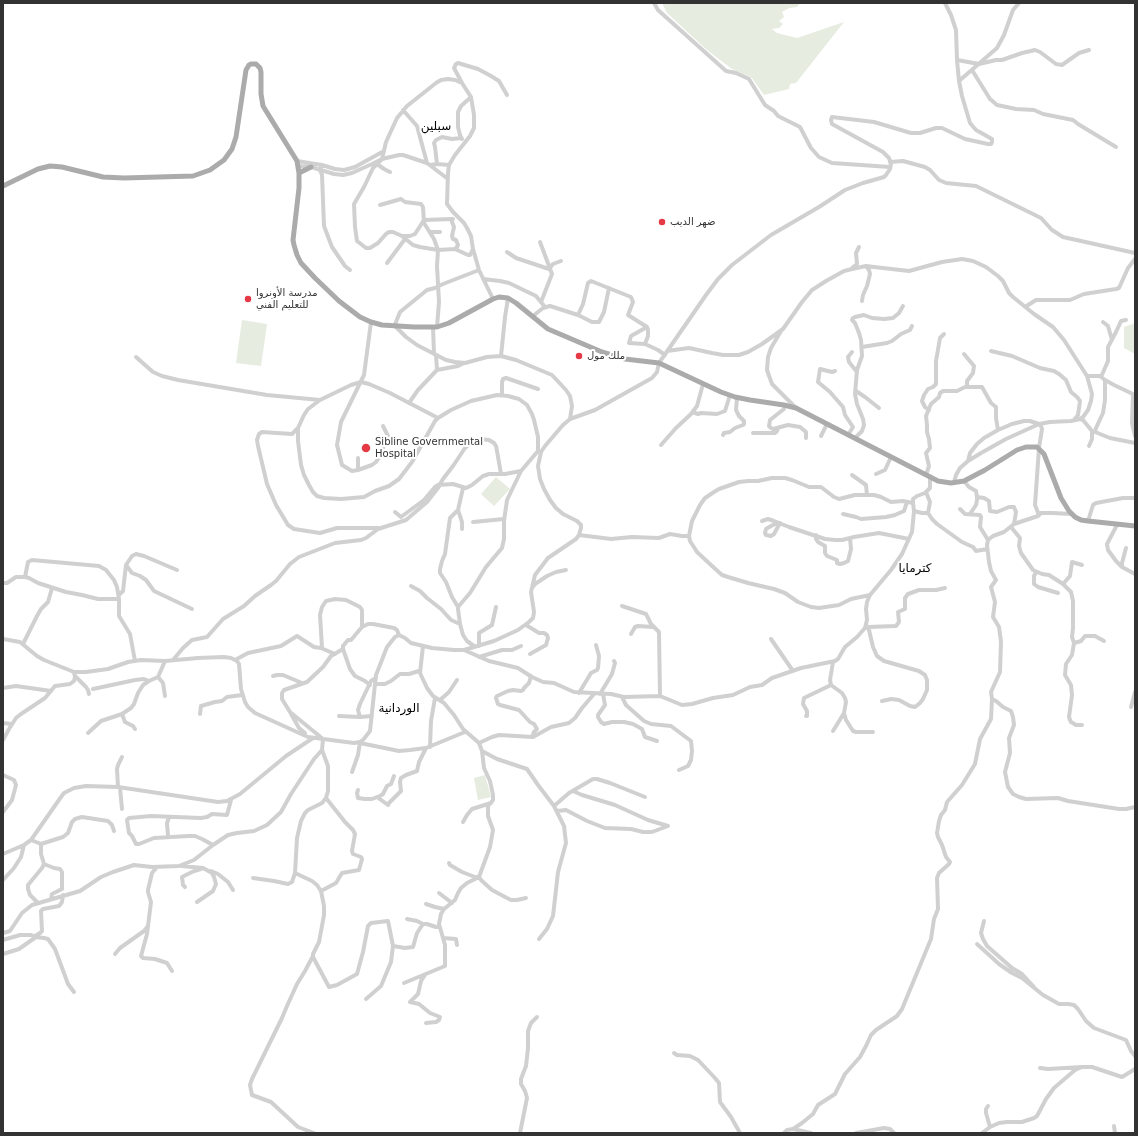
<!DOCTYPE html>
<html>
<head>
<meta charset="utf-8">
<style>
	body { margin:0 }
	#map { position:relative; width:1138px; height:1136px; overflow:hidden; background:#fff; font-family:"DejaVu Sans",sans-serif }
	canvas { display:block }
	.frame { position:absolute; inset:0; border:4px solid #333; pointer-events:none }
</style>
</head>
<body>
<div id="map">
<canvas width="1138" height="1136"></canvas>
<div class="frame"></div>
</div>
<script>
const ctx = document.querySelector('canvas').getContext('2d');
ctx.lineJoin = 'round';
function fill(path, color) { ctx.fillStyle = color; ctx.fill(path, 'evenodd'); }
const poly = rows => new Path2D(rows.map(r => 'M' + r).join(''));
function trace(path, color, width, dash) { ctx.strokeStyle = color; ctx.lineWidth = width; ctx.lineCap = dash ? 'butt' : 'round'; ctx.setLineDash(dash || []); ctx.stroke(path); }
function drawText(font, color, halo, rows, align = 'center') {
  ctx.font = font + ' "DejaVu Sans","Noto Naskh Arabic",sans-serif'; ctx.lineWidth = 4; ctx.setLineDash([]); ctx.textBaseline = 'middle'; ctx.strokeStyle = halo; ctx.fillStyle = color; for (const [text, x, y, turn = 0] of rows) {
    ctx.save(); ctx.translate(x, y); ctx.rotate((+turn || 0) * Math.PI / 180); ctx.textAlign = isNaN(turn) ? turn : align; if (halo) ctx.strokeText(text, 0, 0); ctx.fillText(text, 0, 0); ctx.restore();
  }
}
const green = poly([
	[662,3,800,3,797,7,789,8,782,12,784,17,779,21,783,24,779,28,772,29,777,33,797,38,844,22,796,83,790,84,789,89,764,95,752,78,732,69,707,50,667,13],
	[242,320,267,324,261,366,236,363],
	[1135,323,1135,354,1124,348,1124,327],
	[496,477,510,489,494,506,481,494],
	[485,775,491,797,478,800,474,778]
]);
const minor = poly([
	[654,3,658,10,726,71,736,73,749,79,765,105,774,111,778,116,800,127,811,148,819,157,832,163,890,167],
	[945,3,951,15,956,30,957,60,959,81],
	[957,60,979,64,996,60,1002,60,1022,53,1035,50,1040,52,1056,64,1062,65,1079,53,1089,50],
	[972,70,990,99,997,105,1016,109,1034,110,1043,114,1073,120,1078,124,1116,147],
	[462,83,454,68,456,64,458,63,478,69,491,76,499,81,507,95],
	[403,110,417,126,427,163],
	[462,139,460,135,458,127,458,112,461,106,471,97],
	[297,161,322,165,335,169,344,170,355,167,384,151],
	[890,162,903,161,925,167,930,170,939,180,946,183,976,186,1037,216,1041,218,1052,230,1063,237,1135,253],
	[377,164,384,169,390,172],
	[437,164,449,165],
	[322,165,320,170,322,175,324,226,332,247,345,266,350,270],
	[430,165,437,164,435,147,434,143,436,140,442,137,452,139,461,138],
	[298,166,311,167,334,174,343,175,352,173,372,164,382,159,386,142,397,118,407,106,436,83,441,80,448,79,455,80,462,83,471,97,474,115,474,128,470,136,455,155,449,165,448,173,447,204,453,212,464,223,467,228,471,236,473,249,479,270,493,299],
	[448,179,427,163,403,155,399,155,382,159,373,168,364,187,354,204,355,227,357,241,366,248,370,248,378,243,386,234,389,232,393,232,402,236,413,245,420,247,438,250,455,249,468,255,470,255,473,249],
	[380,205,401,199,405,202,421,204,423,207,424,223,434,239,438,250,437,266,439,302,437,327],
	[452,219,452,222,454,227,452,236,453,239,456,240,458,245,457,247,455,249],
	[424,220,453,219],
	[430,232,440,232],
	[402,236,410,236,415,234,424,220],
	[540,242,552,274,541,302],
	[507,252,516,258,549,269,553,264,561,261],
	[387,263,405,239],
	[852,268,857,264,856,253,859,247],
	[479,270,443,284,435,288,427,290,400,312,396,322,395,326,406,337,417,345,446,360,455,362,465,363,487,357,501,356,516,360,552,375,566,390,570,396,572,406,570,419],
	[483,279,500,281,509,283,536,296,545,307],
	[862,301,863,295,867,286,870,274,869,270,866,266],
	[1025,307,1036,300,1070,300,1084,294,1116,289,1119,288,1128,268,1135,259],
	[578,315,592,322,599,322,604,312,609,288],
	[533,316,543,308,550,306,578,315,583,304,588,283,591,281,631,297,633,302,628,315,647,327,648,330,648,336,645,344],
	[1103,322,1108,326,1112,340],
	[433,327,434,354],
	[647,327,631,336,629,343,645,344,658,350,665,355],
	[781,331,771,348,768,357,767,370,772,384,796,408],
	[862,347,887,343,892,341,901,334,910,330,912,326],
	[667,351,689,348,712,353,723,355,739,355,748,352,762,344,783,329,802,302,812,290,826,281,844,271,852,269,866,266,874,267,909,271,942,262,962,259,973,261,986,267,998,276,1003,281,1009,293,1013,297,1034,314,1053,327,1064,340,1087,376,1092,394,1091,401,1088,410,1083,417,1080,419,1071,421,1050,422,1039,424,1006,439,981,453,968,461,960,468,956,475,954,482],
	[991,351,1012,356,1040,368,1054,371,1059,374,1066,380,1071,392,1077,397,1080,401,1078,415,1074,420],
	[852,352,848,357,849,362,857,372],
	[964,354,974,366,973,373,967,381,967,387],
	[501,356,505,317,508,298],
	[136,357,153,372,162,376,178,380,267,395,320,400],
	[437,370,458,366,464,363],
	[835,371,832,372,820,369,818,382,830,392,843,407,845,415,853,427,848,435],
	[1087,376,1100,376,1105,380,1105,400,1103,413,1096,428,1095,432,1110,438,1135,443],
	[1101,377,1108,361,1108,347,1116,332,1121,321,1126,320],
	[1105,380,1114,385,1135,395],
	[856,391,865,397,879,408],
	[1133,394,1132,423,1135,436],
	[502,395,502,382,503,379,506,378,509,379,538,389],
	[409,403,418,390,437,370,436,355],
	[784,405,784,409,770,420,769,426,771,428,773,429,788,425,800,427,806,432,806,438],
	[929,410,925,407,922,401,924,395,928,389,933,387,936,384,936,361,940,338,944,334],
	[693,411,695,413,698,414,701,413,717,414,725,411,730,395],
	[438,418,390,393,369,384,361,382,351,385,320,400,308,409,304,415,298,428,298,441,301,465,304,475,309,485,313,492,317,496,324,498,341,499,364,497,375,491,389,486,399,479,412,462,435,421,438,418,451,410,471,401,497,395,508,396,519,399,527,405,532,414,534,420,538,437,538,451,521,471,507,500,504,521,504,539,502,548,486,567,470,593,458,607,458,609,460,624,463,635,467,641,474,646],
	[1080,419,1083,420,1092,431,1092,439,1089,446],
	[298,428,292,434,262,432,259,434,257,440,258,446,267,484,276,505,288,525,294,529,320,533,337,528,379,528],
	[753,433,775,433,777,431,778,428],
	[723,435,724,433,730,432,735,428,743,425,744,424,744,421,739,416,736,410,737,398],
	[821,436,827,424],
	[855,438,862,431,864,425,863,419,857,404,855,394,857,370,862,356,861,340,859,333,855,323,852,320,853,318,855,317,864,315,872,318,884,319,893,318,899,313,903,306],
	[661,445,676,428,691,414,697,406,703,384],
	[358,458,358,470,352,471,342,465,337,445,341,422,364,375,371,322],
	[968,461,970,453,977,444,984,438,998,430,1012,424,1024,421,1030,421,1039,424,1041,426,1042,429,1039,448,1035,505,1037,510,1038,513,1041,513],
	[358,470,372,465,376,462,382,453,384,443,388,442,388,436,383,426],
	[876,474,885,470,891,457],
	[852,475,866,485,867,495],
	[926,475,929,466,926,453,930,448,929,439,927,432,927,425,926,416,931,404,939,397,940,393,943,391,957,391,965,387,982,387,991,403,996,407,996,418,998,430],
	[964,481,969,487,976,491,977,497,984,498,989,501,990,511,997,512,1009,507,1014,507,1016,512,1014,524],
	[440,484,443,479,453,466,465,448,472,442,480,439,489,440,494,443,496,446,497,451,501,474],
	[926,492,930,502,928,513],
	[960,509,965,514,980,515,981,517,980,527,988,540],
	[458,510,462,522,462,529],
	[914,511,922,513,928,513,932,519,937,524,962,542,973,547,976,551,987,549],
	[395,512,401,517,424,500,435,487,438,485,453,484,466,488,472,485,483,476,489,474,505,474,521,471],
	[843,514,856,517,861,519,886,517,895,515,904,511,907,502],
	[970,514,976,505,977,500,977,497],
	[762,521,768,519,774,521,789,527,825,539,835,540,842,540,854,537,879,533,909,539],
	[1088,521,1093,505,1096,503,1123,498,1135,498],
	[473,522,504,519],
	[780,523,774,534,771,536,766,535,765,533,766,529,771,526,775,524,780,523],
	[1117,525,1107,544,1108,550,1116,561,1122,567,1135,574],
	[1011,527,1020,538,1019,546,1021,553,1033,570,1042,574,1049,575,1063,584,1071,592,1073,601,1073,628,1072,637,1074,643,1072,655,1066,664,1065,675,1071,685,1072,695,1069,717,1070,720,1071,722,1076,725,1082,725],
	[579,535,611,539,632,537,659,538,670,534,682,536,689,536,692,521,700,505,705,498,714,492,719,489,739,482,748,481,758,481,772,478,785,478,792,480,809,487,821,487,834,497,839,499,855,495,874,495,881,497,891,502,903,501,913,503],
	[816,535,816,539,818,542,825,546,825,553,827,556,837,560,837,563,840,564,844,563,848,561,851,549,850,538],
	[689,536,690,541,697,552,711,565,722,575,728,577,748,583,774,589,785,593,798,602,811,607,819,608,839,605,851,599,870,595],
	[126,565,132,573,140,576,146,580,154,591,192,609],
	[1122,566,1122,563,1126,548],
	[1036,572,1034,576,1034,584,1038,587,1058,593],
	[25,577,28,562,32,560,99,566,106,570,114,580,117,587,119,599],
	[3,583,7,583,16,577,25,577,29,578,38,583,66,592,82,595,98,599,119,599,119,616,130,634,135,661],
	[1063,584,1070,576,1072,562,1082,565],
	[411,586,420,591,427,598,441,609,451,620,460,624],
	[532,588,535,584,547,576,556,572,566,570],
	[119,595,123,591,126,565,132,556,136,554,144,556,177,570],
	[622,606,646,614,651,624,659,632,660,696],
	[458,607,452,597,446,582,440,573,440,569,442,561,445,554,450,518,458,510,463,488],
	[526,625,539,633,544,633,547,635,548,638,546,645,530,654],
	[866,625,869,630,873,647,877,656,884,661,919,671,925,675,927,680,927,690,923,699,920,703,915,707,910,706,899,700,891,699,882,701],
	[868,627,896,626,899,622,898,612,905,609,905,598,908,594,919,590,936,590,945,588],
	[631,634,635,627,638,626,653,627],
	[3,639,20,642,37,656,44,660,74,672,86,672,108,669,128,662,141,660,165,661,198,658,224,657,231,658,237,661,239,664,241,689,245,702,248,707,255,713,308,737,354,743,360,742,363,740,370,731,376,675,387,647,395,637,399,635],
	[771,639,793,671],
	[1074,643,1081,641,1085,636,1095,636,1104,641],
	[23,644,37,616,41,609,48,602,52,588],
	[423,646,420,673,427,688,433,696,444,703,454,715,463,729,479,743,492,737,499,735,533,737,551,727,569,723,575,718,582,708,594,694],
	[479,646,479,633,492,625,496,607],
	[322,648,320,615,322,607,326,601,335,599,346,600,360,607,362,610,362,627],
	[343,649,350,669,355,676,365,681,370,685],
	[464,650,489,661,518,668,532,677,543,682,554,683,574,692,611,694,624,697,660,696,682,705,692,704,713,698,733,695,750,687,762,685,772,678,801,668,835,661,838,659,845,647,857,637,865,628,867,620,866,609,867,602,870,595,891,570,902,554,912,532,914,511,913,503,913,499,917,496,925,493,930,488,930,477],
	[479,657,502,650,512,650,521,646],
	[173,660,183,648,192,640,207,637,223,619,244,606,255,596,271,585,276,581,290,564,299,557,335,543,361,540,366,538,378,529,406,520,427,502,441,484],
	[235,660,248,653,281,646,297,636,314,647,321,648,335,654],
	[75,676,86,687,88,690,89,694],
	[273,676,277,675,283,675,302,683],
	[531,676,529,683,524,688,523,690,521,691,513,690,508,691,497,696,496,698,498,704,500,705,519,710,530,722,534,724,537,729,534,732,532,737],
	[158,677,163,683,165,696],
	[375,684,385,684,391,681,400,674,409,674,419,671],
	[3,688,16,686,51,691],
	[93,689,135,680,144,679,149,681],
	[579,693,591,673,597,670,598,668,599,656,596,645],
	[600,694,612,674,615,663,614,661],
	[603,694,605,705,598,715,598,717,601,722,604,724,612,722,624,722,633,724,642,729,645,737,657,741],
	[622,697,626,705,644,721,651,724,671,726,691,741,692,751,691,760,688,766,679,770],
	[992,699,996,701,1003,707,1011,711,1013,717,1014,725,1009,738,1010,753,1005,772,1008,787,1013,794,1019,797,1026,799,1058,798,1068,801,1119,809,1126,809,1135,807],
	[440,700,449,692,457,680],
	[1131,707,1135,692],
	[844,713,846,720,853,731,856,732,873,732],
	[122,714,125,722,133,726,135,729],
	[200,714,201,706,215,702,222,701,227,697,242,695],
	[291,714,299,728,305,733],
	[339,716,360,717,372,716],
	[806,716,807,716,807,711,803,704,804,698,831,685],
	[360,717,358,710,360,704,371,681,376,678],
	[3,723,11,724],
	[833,731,844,713,846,702,845,698,842,693,831,685,830,680,833,662],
	[88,733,101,721,122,714,131,708,134,704,138,693,143,685,149,681,158,677,165,661],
	[3,740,9,729,16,718,21,714,45,698,55,686,70,684,74,681,75,677,74,672],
	[360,743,399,751,410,750,426,748,465,732],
	[430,747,431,721,435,698],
	[322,750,328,766,328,791,326,798,322,803,308,810,305,813,301,821,297,838,295,873,312,881,317,885,321,891,324,906,324,915,319,942,313,954,313,957,329,987,337,985,357,974,363,952,368,926,371,923,388,921,393,946,391,962,381,986,366,999],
	[482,751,497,759,527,769,538,785,554,806,564,826,566,843,558,872,553,916,547,929,539,939],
	[352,772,358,755,360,742],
	[3,775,14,780,16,785,12,800,3,812],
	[118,787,117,769,118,765,122,757],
	[120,788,122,809],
	[358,790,357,793,358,798,365,799,372,799,380,796,383,794,387,786,391,784,394,776],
	[377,797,388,805,389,803,401,791,400,782,401,778,406,775,417,771,419,762,426,748],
	[554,806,569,793,593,779,597,779,610,783,645,797],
	[557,811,566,810,587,821,605,828,631,829,643,832,652,832,668,826,648,820,615,805,582,795,573,791],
	[463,822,467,815,472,809,491,803],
	[168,836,167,823,169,817],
	[31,840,41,844,63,837,68,833,72,822,75,819,82,817,108,821,112,825,114,831],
	[41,844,41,854,44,864,54,868,60,869,62,872,62,889,52,894,51,899],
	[213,845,202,839,195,836,189,836,154,838,139,844,136,844,132,836,129,833,127,820,129,818,151,816,201,818,207,817,212,814,227,815,231,800],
	[3,854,24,845,31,840,61,797,64,793,74,788,86,786,118,787,218,802,227,801,240,794,286,756,313,738],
	[449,863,450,865,462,872,475,877,479,877,481,880,492,890,507,898,511,900,517,900,526,898],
	[182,866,203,868,212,873,214,877,216,884,213,891,197,902],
	[211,871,218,874,228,882,233,890],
	[253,878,274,881,288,884,292,882,295,873],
	[3,880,14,868,21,857,24,845],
	[185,887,183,885,182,877,194,871,201,869],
	[321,891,336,883,342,873,359,870,362,859,361,857,353,854,352,851,355,834,353,830,345,822,326,798],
	[439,893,452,903],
	[38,903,30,895,28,889,28,885,42,868,44,864],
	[426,904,435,907,444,909],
	[407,919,417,921,423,924],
	[984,921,981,933,983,939,987,946,1012,968,1022,974,1034,987],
	[148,926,147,934,141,956,143,958,155,959,167,963,172,971],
	[3,933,10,931,22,913,32,905,80,891,101,877,113,872,134,865,152,867,179,866,194,860,213,845,228,835,237,833,254,831,267,825,281,812,291,794,314,759,322,750,323,739,290,712,282,699,282,693,284,690,307,682,323,667,331,656,343,649,343,646,348,640,351,640,362,627,368,624,373,624,394,628,397,630,399,635,405,638,411,643,432,648,454,650,464,650,494,641,518,630,529,622,533,618,534,612,531,592,535,575,548,558,576,539,579,535,581,528,581,525,577,521,563,514,556,508,550,500,544,489,540,479,538,466,541,452,545,446,563,425,570,419,595,410,652,378,657,372,659,363,706,295,718,279,732,265,771,235,819,207,845,190,863,183,884,177,886,175,890,169,891,164,889,158,883,152,832,124,831,120,832,117,874,122,911,133,920,133,936,128,942,128,965,139,988,144,991,144,992,142,992,139,976,130,970,123,962,96,959,81,997,48,1004,35,1013,10,1019,3],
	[35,936,40,933,42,931,41,911,43,909,59,906,62,902,63,895],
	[443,938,456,939,457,945],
	[3,940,20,935,31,935,36,937,44,938,48,939,55,949,68,984,74,992],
	[977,944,999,964,1012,973,1022,978,1043,995,1059,1004,1068,1004,1074,1005,1078,1009,1086,1021,1094,1028,1126,1040,1131,1051,1135,1056],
	[393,946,405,948,413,947,417,933,423,924,427,924,436,927,440,927],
	[3,954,19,949,36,937],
	[115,954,120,948,144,931,148,926,151,902,148,892,148,890,152,873,157,867],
	[313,956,305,971,297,984,287,1006,282,1018,252,1079,250,1085,252,1095,271,1102,298,1127,314,1133],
	[425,975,421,981,418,994,410,1002,419,1004,430,1013,440,1017,439,1020,436,1022,426,1023],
	[404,983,445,966,445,945,439,924,441,914,444,909,455,900,458,893,461,888,467,883,479,877,490,847,493,830,488,816,488,806,493,800,493,795,490,781,484,768,482,751,479,743],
	[674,1053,677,1055,690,1056,698,1060,715,1078,719,1083,720,1102,731,1117,740,1133],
	[1040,1068,1048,1069,1082,1067],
	[988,1106,986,1109,986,1113,990,1127],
	[1114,1126,1115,1133],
	[793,1129,811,1133],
	[520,1133,527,1098,525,1091,521,1084,521,1079,526,1066,528,1048,528,1031,531,1023,537,1017],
	[784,1133,787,1130,793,1129,802,1123,813,1114,818,1105,835,1094,845,1074,860,1057,866,1046,871,1035,876,1030,897,1016,902,1009,931,939,934,919,938,909,937,878,939,873,949,864,950,862,946,857,942,845,938,837,937,833,939,821,941,815,945,810,947,802,962,785,975,764,980,739,991,719,992,699,991,692,1000,672,1001,642,999,627,993,617,995,602,991,587,996,580,991,571,989,562,987,545,988,540,993,536,1004,532,1014,524,1038,516,1041,513,1052,513,1072,514],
	[856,1133,884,1128,890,1129,894,1133],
	[982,1133,990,1127,999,1123,1007,1122,1022,1122,1034,1118,1037,1116,1046,1099,1054,1088,1075,1070,1082,1067,1092,1067,1122,1077,1135,1069]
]);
const major = poly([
	[299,173,311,167],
	[3,186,38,169,50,166,62,167,103,177,124,178,193,176,210,170,224,160,232,149,236,137,246,70,249,65,251,64,256,64,260,68,261,72,261,94,263,106,297,161,299,173,299,188,293,240,294,245,297,255,301,263,315,278,339,301,360,317,371,322,382,325,414,327,437,327,449,323,493,299,499,297,508,298,516,303,548,329,602,352,625,359,659,363,721,392,735,397,750,400,784,405,796,408,938,481,951,483,964,481,985,470,1017,450,1026,447,1037,447,1044,454,1061,498,1069,511,1075,517,1081,520,1088,521,1135,526]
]);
const markers = [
	[662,222,4,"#e63946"],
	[248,299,4,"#e63946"],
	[579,356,4,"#e63946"],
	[366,448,5,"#e63946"]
];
const poiNames = [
	["ضهر الديب",670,222],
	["مدرسة الأونروا",256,293],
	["للتعليم الفني",256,305],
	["ملك مول",587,356],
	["Sibline Governmental",375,442],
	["Hospital",375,454]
];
const quarterNames = [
	["سبلين",436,127],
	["كترمايا",915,569],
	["الوردانية",399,709]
];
fill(green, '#e6ecdf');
trace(minor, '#d0d0d0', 4);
trace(major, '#ababab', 5);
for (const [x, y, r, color] of markers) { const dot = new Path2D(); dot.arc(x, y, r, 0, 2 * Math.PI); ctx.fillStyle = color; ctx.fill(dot); trace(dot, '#fff', 1.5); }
drawText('10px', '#333', '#fff', poiNames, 'left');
drawText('12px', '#000', '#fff', quarterNames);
</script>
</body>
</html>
